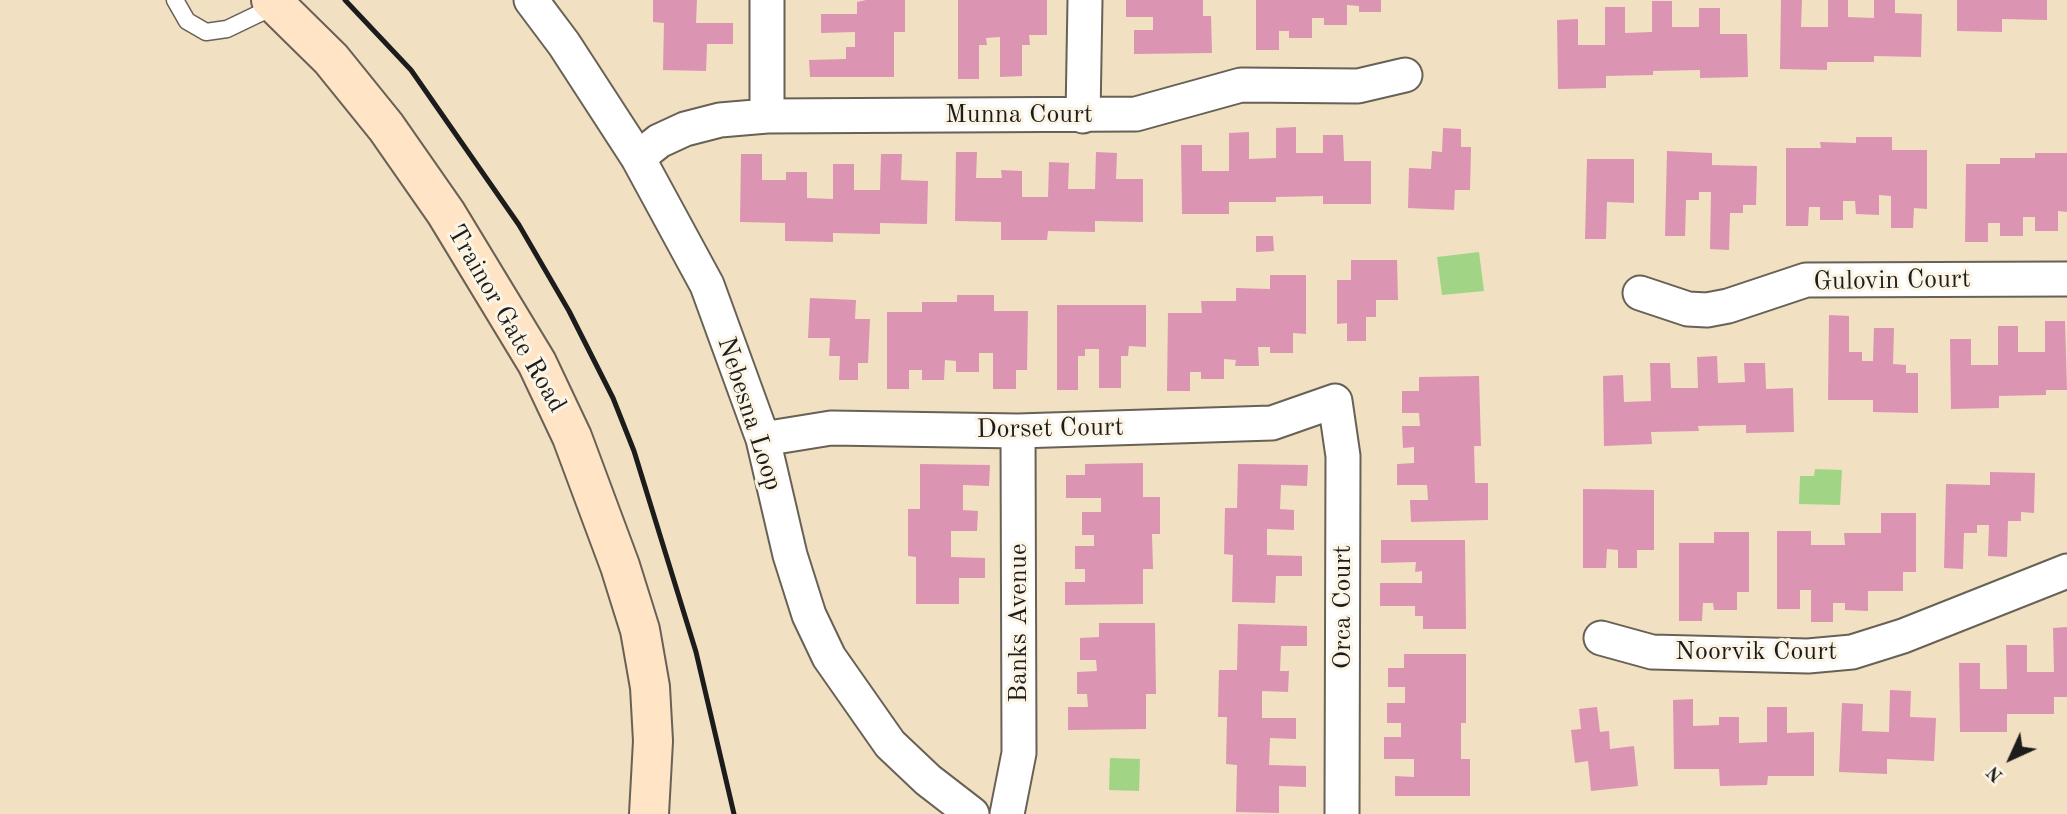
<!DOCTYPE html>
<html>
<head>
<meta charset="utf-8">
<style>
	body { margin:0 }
	#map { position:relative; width:2067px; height:814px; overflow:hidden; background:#f1e0c1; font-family:"Old Standard TT",serif }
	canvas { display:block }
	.north { position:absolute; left:1976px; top:723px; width:70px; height:70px; -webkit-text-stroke:5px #fcf5e5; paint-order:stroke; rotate:225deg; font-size:19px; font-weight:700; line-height:28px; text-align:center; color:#1c1c1c }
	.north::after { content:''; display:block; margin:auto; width:24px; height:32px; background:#1c1c1c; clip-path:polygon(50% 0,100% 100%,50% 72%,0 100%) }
</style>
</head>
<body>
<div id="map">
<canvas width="2067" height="814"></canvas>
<div class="north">N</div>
</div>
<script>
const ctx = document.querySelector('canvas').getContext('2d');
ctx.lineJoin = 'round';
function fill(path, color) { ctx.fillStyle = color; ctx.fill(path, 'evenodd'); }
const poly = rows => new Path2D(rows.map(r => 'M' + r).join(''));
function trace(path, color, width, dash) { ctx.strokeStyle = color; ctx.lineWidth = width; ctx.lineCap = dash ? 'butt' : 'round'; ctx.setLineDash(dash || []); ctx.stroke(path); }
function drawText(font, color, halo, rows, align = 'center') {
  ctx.font = font + ' "Old Standard TT",serif'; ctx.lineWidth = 6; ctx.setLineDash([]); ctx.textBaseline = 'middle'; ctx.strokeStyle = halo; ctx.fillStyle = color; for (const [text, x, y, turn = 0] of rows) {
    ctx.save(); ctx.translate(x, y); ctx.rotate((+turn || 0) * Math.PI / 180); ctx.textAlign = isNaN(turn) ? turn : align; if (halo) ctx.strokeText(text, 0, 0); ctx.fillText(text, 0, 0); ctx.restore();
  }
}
const green = poly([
	[1479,252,1484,291,1442,295,1437,257],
	[1815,469,1842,470,1840,505,1799,504,1800,476,1814,476],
	[1110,758,1140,759,1139,791,1109,790]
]);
const building = poly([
	[653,0,697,0,696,23,733,23,733,44,707,44,706,71,663,70,664,23,653,22],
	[866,0,905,0,905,32,894,32,894,77,810,77,809,60,846,59,846,47,855,47,855,32,821,33,821,14,857,14,857,2],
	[958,0,1047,0,1047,35,1029,35,1030,45,1022,45,1022,76,1000,77,1000,37,986,38,987,45,979,45,979,79,958,79],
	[1126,0,1203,0,1203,16,1211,16,1212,53,1134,54,1134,30,1153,30,1153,17,1126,17],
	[1256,0,1381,0,1381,12,1359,12,1359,6,1347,5,1347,25,1324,25,1324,18,1312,18,1312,38,1289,38,1289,31,1279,31,1279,50,1256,50],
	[1781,0,1802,0,1801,27,1828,27,1828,0,1848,0,1848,17,1874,18,1874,0,1895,0,1895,13,1922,14,1921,57,1874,56,1874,62,1827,62,1827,70,1780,69],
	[1957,0,2047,0,2047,20,2002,19,2002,32,1957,31],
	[1652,1,1672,1,1672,27,1699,27,1699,8,1720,8,1720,34,1747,34,1748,77,1700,78,1700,70,1653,71,1653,75,1606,76,1606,88,1558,89,1557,20,1578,19,1578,45,1605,45,1605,7,1625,7,1625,33,1652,32],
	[1296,127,1296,153,1323,153,1323,135,1343,135,1344,161,1371,161,1371,204,1323,204,1323,196,1276,197,1276,202,1229,202,1229,214,1182,214,1181,145,1202,145,1202,171,1229,171,1229,133,1249,132,1249,159,1276,158,1276,128],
	[1443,128,1461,129,1461,147,1471,147,1470,190,1455,190,1454,210,1408,208,1409,168,1431,169,1432,151,1442,152],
	[1856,137,1892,137,1892,150,1927,150,1927,209,1914,208,1913,228,1891,228,1891,196,1879,195,1879,215,1856,214,1855,201,1843,201,1843,220,1820,220,1820,207,1809,207,1808,226,1786,226,1786,148,1821,148,1820,142,1856,143],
	[1667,151,1712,153,1712,165,1757,166,1756,205,1743,205,1743,213,1730,213,1729,250,1710,249,1711,192,1699,192,1699,200,1686,200,1685,236,1665,236],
	[956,152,977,152,976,178,1002,178,1001,170,1022,171,1022,197,1048,197,1049,162,1069,163,1068,189,1095,189,1096,152,1117,153,1116,179,1143,179,1143,222,1095,221,1095,232,1048,231,1047,240,1001,240,1001,222,955,221],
	[2035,153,2067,153,2067,212,2058,211,2058,231,2035,231,2035,217,2023,217,2023,236,2000,236,2000,223,1988,223,1988,242,1965,242,1966,164,2000,164,2000,158,2035,158],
	[741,154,762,154,762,180,786,180,786,172,807,172,807,198,833,199,833,164,854,164,854,190,880,190,881,154,902,154,901,180,928,181,927,224,880,223,880,234,833,233,833,242,785,241,785,223,740,222],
	[1587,159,1634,159,1634,203,1607,202,1606,239,1585,239],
	[1256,236,1273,236,1274,251,1256,252],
	[1351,260,1397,260,1398,300,1376,300,1376,317,1366,317,1366,341,1347,341,1347,323,1337,324,1337,280,1351,280],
	[1270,275,1306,275,1306,334,1293,333,1293,353,1270,353,1270,347,1258,347,1259,366,1235,366,1236,360,1224,359,1224,379,1201,379,1201,372,1190,372,1190,391,1167,391,1168,313,1202,313,1201,301,1236,301,1236,288,1270,289],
	[957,295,994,295,994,311,1028,311,1027,370,1016,370,1016,389,993,389,993,353,979,353,979,372,956,372,956,361,945,360,944,380,922,380,922,370,909,370,909,389,887,389,887,312,922,312,922,302,957,302],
	[810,298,856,300,855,319,870,319,868,363,858,363,858,380,839,380,840,356,829,356,830,338,808,338],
	[1057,305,1146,305,1146,347,1129,346,1128,356,1121,356,1121,388,1099,388,1099,349,1085,349,1085,356,1078,356,1078,390,1057,390],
	[1829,315,1849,316,1849,352,1862,352,1862,361,1873,361,1874,328,1894,328,1893,364,1906,365,1906,373,1918,373,1918,413,1873,412,1873,400,1828,400],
	[2045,321,2065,321,2067,390,2046,390,2046,395,1999,396,1999,408,1951,409,1950,339,1971,339,1971,365,1998,365,1998,326,2018,326,2018,352,2045,352],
	[1717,356,1718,383,1745,382,1744,363,1765,363,1766,389,1793,388,1794,432,1746,433,1746,425,1698,426,1699,431,1651,432,1652,444,1604,446,1603,376,1623,375,1624,402,1651,401,1650,363,1670,363,1671,388,1698,388,1697,357],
	[1479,376,1481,446,1474,446,1475,483,1488,483,1488,520,1411,522,1410,500,1428,500,1427,485,1397,485,1397,464,1414,463,1414,447,1403,448,1402,426,1420,426,1419,413,1402,413,1402,391,1419,391,1419,377],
	[1143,463,1143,497,1160,497,1160,534,1152,534,1153,569,1143,569,1143,604,1065,605,1065,582,1085,582,1085,569,1075,569,1075,546,1094,546,1094,535,1082,535,1082,512,1101,512,1101,498,1066,498,1066,475,1085,475,1085,464],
	[920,464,990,465,989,486,963,485,963,510,978,511,977,531,951,531,951,557,985,558,985,578,959,578,959,604,916,604,916,557,908,556,908,509,920,509],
	[1238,464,1308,465,1307,486,1281,485,1280,509,1294,510,1294,530,1267,529,1267,555,1302,556,1302,576,1276,576,1275,603,1232,602,1233,555,1224,554,1225,508,1237,508],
	[1990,472,2035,473,2034,513,2021,512,2021,521,2008,521,2007,557,1988,556,1989,525,1977,525,1977,533,1964,533,1963,569,1944,568,1946,484,1990,485],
	[1583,489,1654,490,1654,550,1637,550,1637,568,1618,568,1618,550,1607,549,1606,568,1583,568],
	[1881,513,1916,513,1916,572,1903,572,1903,591,1868,591,1868,611,1845,610,1845,603,1833,603,1833,622,1811,622,1811,590,1800,590,1800,609,1777,609,1777,531,1811,531,1811,545,1845,545,1844,533,1881,533],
	[1714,532,1749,532,1749,592,1737,592,1737,610,1714,610,1713,603,1703,603,1702,621,1679,621,1679,543,1714,543],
	[1381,540,1465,540,1466,629,1423,629,1423,616,1415,616,1415,606,1380,606,1380,583,1422,583,1422,571,1415,572,1416,562,1381,563],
	[1099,623,1155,623,1156,694,1146,694,1146,729,1068,730,1068,707,1088,707,1087,694,1077,694,1077,672,1097,671,1096,660,1080,660,1080,638,1099,637],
	[1238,624,1307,626,1307,646,1281,646,1280,671,1289,671,1288,692,1262,691,1262,718,1296,718,1296,739,1270,738,1269,765,1306,766,1306,787,1279,786,1279,813,1236,812,1237,765,1226,764,1227,717,1218,717,1219,670,1237,670],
	[2067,627,2067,697,2054,697,2054,714,2007,714,2007,732,1960,732,1959,663,1980,663,1980,689,2007,689,2006,645,2027,645,2027,672,2054,672,2053,628],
	[1404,654,1466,654,1466,723,1461,723,1461,759,1470,759,1470,796,1395,796,1395,776,1414,777,1414,759,1384,759,1384,737,1401,737,1401,723,1387,723,1387,703,1405,703,1405,687,1388,687,1388,668,1404,668],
	[1890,690,1911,691,1910,717,1936,718,1934,761,1887,759,1887,774,1839,772,1842,703,1863,704,1862,731,1889,732],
	[1693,699,1693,726,1719,725,1719,717,1739,717,1739,743,1767,742,1767,707,1787,707,1787,733,1814,732,1814,776,1768,776,1767,785,1720,786,1719,769,1674,769,1673,700],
	[1597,707,1600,732,1609,731,1610,749,1634,746,1638,786,1591,791,1588,761,1575,763,1571,730,1581,729,1579,709]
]);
const lane = poly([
	[175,0,187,21,206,32,227,29,277,5]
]);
const street = poly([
	[531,0,564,44,638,158,707,285,763,439,790,555,809,615,829,657,890,744,928,780,972,814],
	[767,0,767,116],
	[1083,116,1085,0],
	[638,158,659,141,685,129,720,120,767,116,1136,114,1241,85,1358,86,1405,75],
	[1640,293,1688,309,1707,310,1728,306,1806,280,2067,279],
	[763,439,831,428,1018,431,1272,423,1335,401,1343,456,1342,814],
	[1601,638,1652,652,1808,656,1852,652,1903,636,2067,571],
	[1007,814,1019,753,1018,431]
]);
const secondary = poly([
	[271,0,331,59,386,127,446,213,537,363,572,437,620,566,640,630,650,687,653,741,649,814]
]);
const rail = poly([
	[345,0,411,70,519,225,569,311,613,398,634,451,696,652,734,814]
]);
const streetNames = [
	["Munna Court",1019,115],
	["Gulovin Court",1892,281,-1],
	["Trainor Gate Road",506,319,60],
	["Nebesna Loop",749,414,72],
	["Dorset Court",1050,429,-1],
	["Orca Court",1343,607,-90],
	["Banks Avenue",1019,623,-90],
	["Noorvik Court",1756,652]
];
fill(green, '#a1d585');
fill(building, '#dc94b3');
trace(lane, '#676156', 19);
trace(street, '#676156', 37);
trace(secondary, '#676156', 42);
trace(lane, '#fff', 16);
trace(street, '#fff', 33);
trace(secondary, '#ffe4c6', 38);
trace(rail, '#1c1c1c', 5);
drawText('26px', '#1c1c1c', '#fcf5e5', streetNames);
</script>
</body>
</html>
